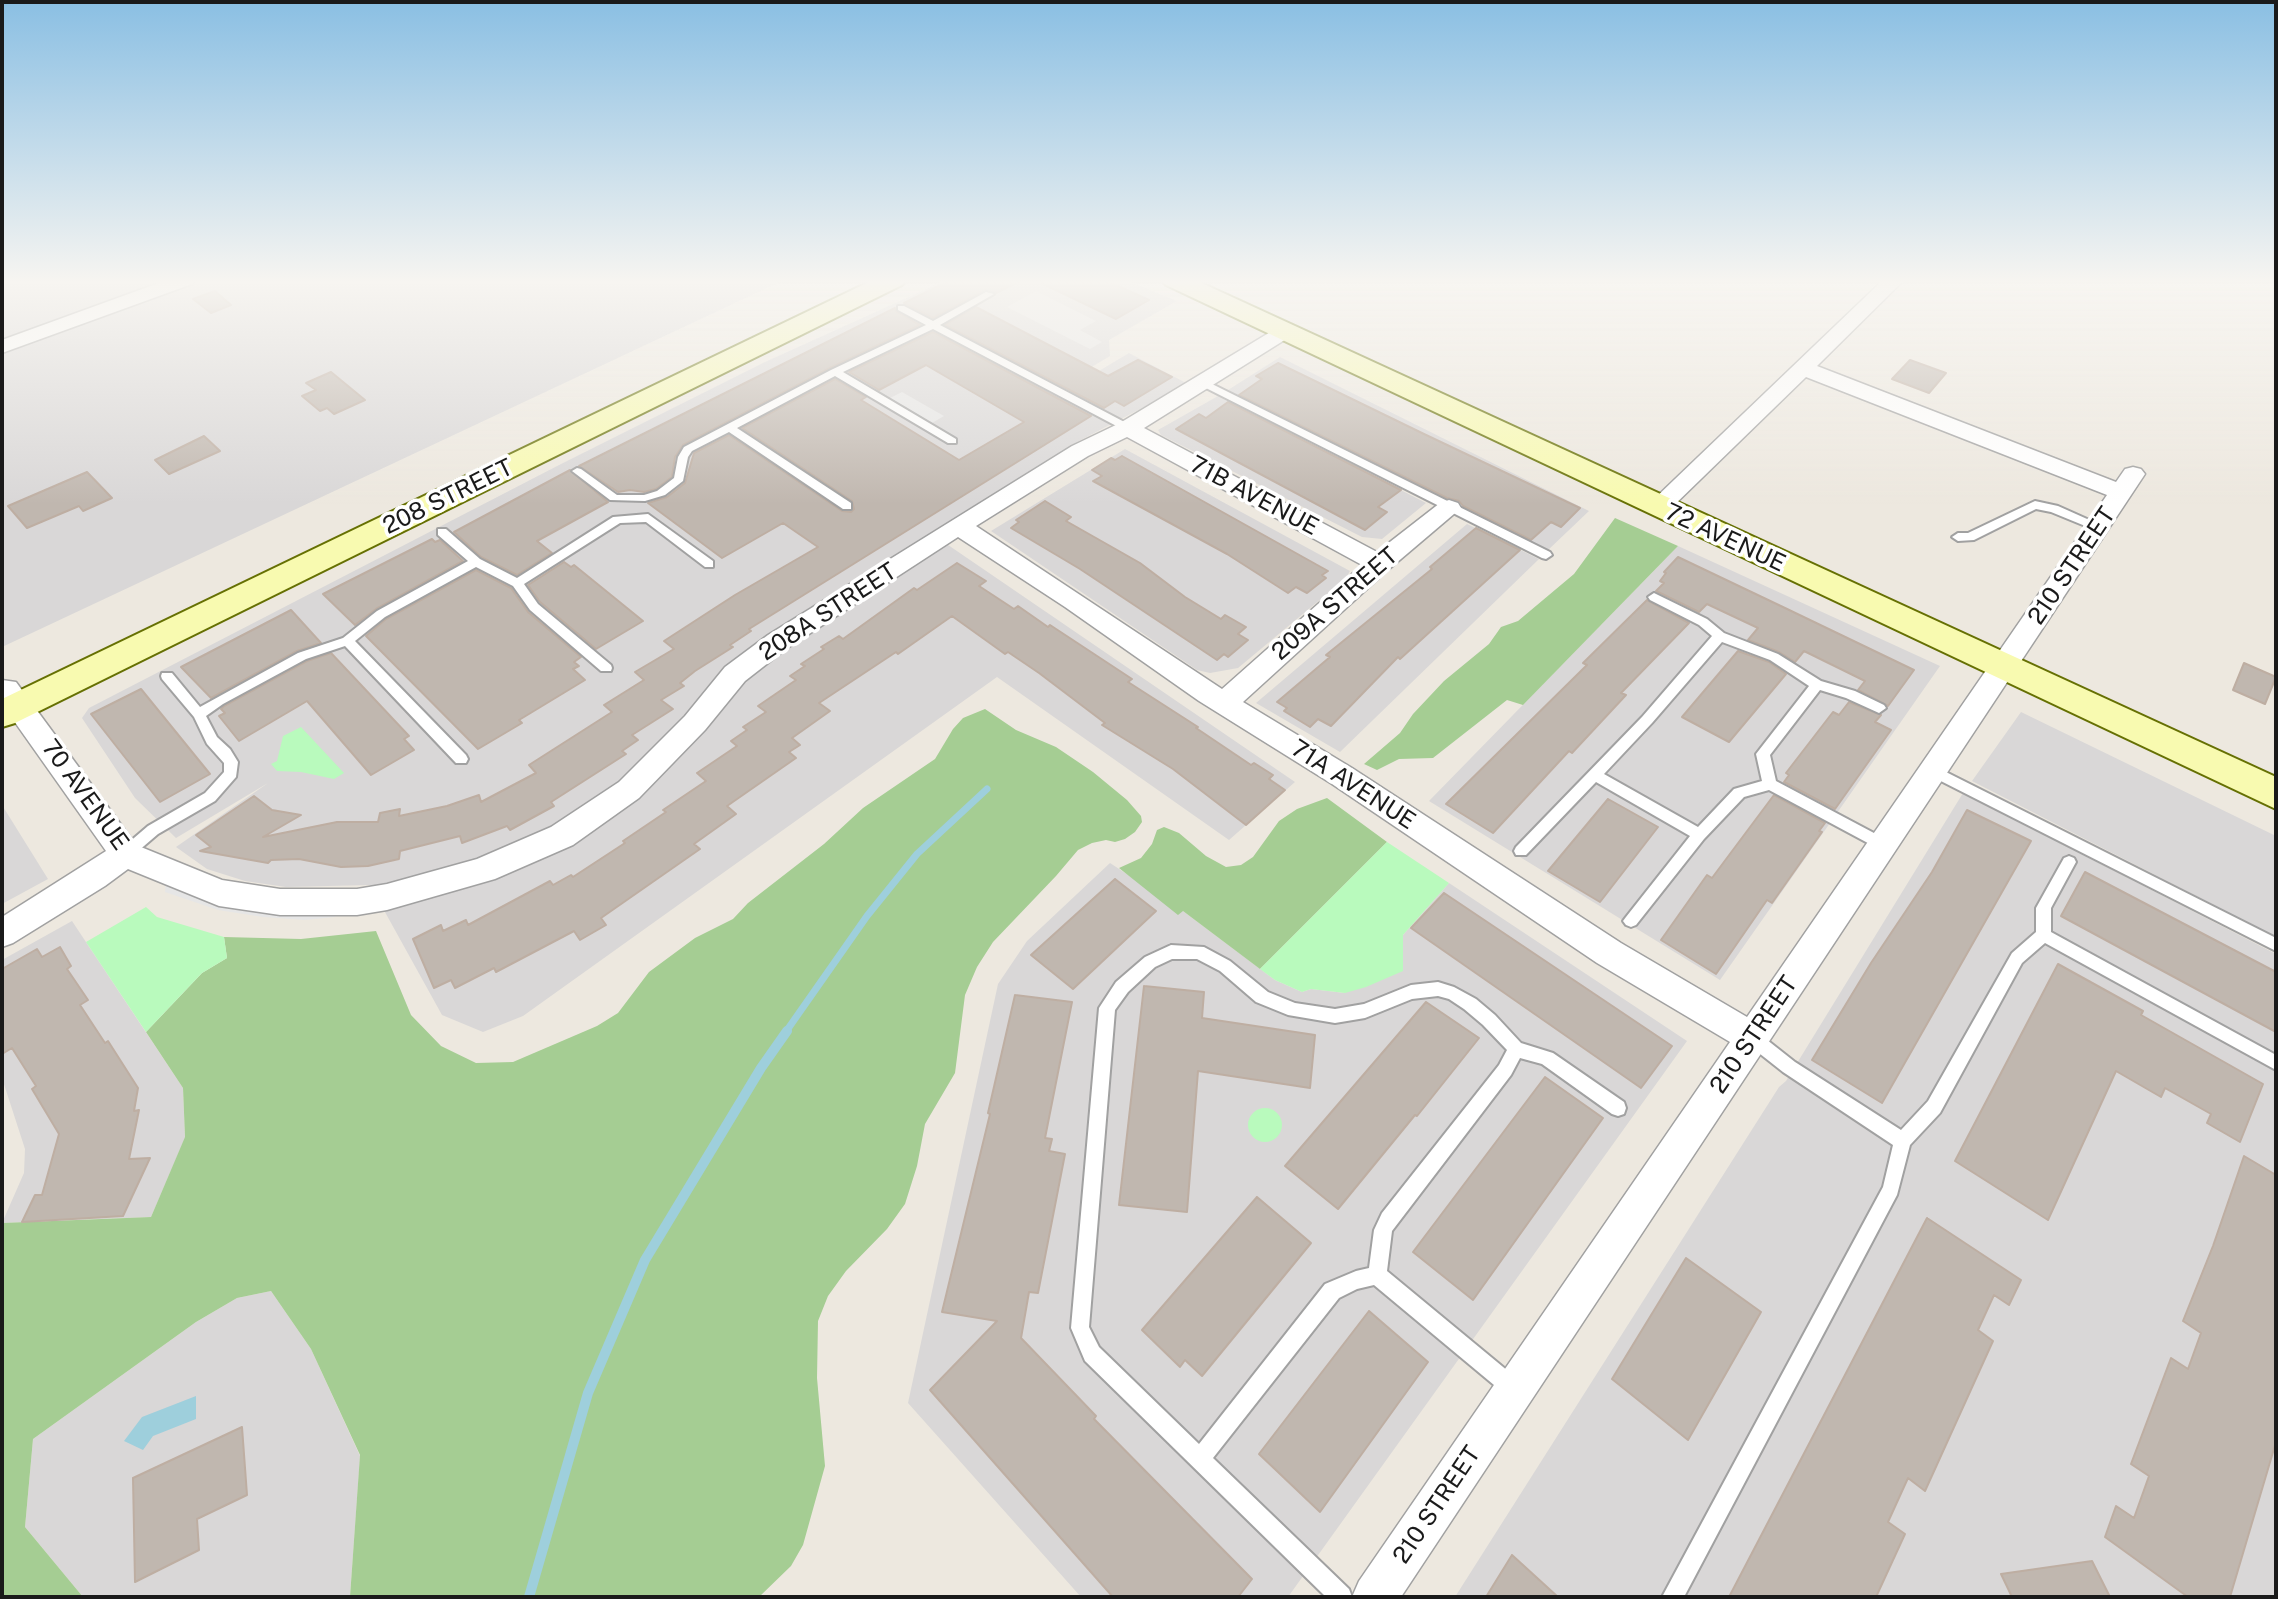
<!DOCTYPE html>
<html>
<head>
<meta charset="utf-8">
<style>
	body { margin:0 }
	#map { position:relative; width:2278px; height:1599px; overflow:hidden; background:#ede8df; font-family:"Public Sans",sans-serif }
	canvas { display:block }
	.frame { position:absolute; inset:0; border:4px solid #1a1a1a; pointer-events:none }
</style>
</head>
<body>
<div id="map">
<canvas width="2278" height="1599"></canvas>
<div class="frame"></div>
</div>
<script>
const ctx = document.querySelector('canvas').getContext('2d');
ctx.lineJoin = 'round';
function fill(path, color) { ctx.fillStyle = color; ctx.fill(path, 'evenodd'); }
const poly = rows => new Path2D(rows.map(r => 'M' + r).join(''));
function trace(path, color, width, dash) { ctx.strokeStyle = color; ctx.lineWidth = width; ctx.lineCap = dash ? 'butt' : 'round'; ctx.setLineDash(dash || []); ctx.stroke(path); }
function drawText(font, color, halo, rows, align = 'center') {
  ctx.font = font + ' "Public Sans",sans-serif'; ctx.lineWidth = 7; ctx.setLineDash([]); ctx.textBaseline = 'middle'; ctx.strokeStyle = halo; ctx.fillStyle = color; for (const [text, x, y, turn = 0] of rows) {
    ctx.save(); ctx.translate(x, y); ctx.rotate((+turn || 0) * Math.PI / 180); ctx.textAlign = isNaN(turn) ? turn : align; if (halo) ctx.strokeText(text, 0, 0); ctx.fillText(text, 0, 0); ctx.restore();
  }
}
const residential = poly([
	[2,280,784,280,2,647],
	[946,280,1126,280,1177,301,1109,340,1110,356,1045,395,1067,390,1129,353,1188,384,1077,442,932,534,1295,782,1229,840,997,677,523,1016,483,1032,442,1015,370,885,286,887,245,881,207,869,176,847,268,783,176,838,135,798,82,718,89,708,561,464,765,362],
	[1280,357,1589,511,1547,551,1228,390],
	[1218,396,1426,503,1382,539,1362,537,1161,435,1158,430],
	[1125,449,1350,571,1346,578,1238,668,1210,673,1197,670,991,531],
	[1467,524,1539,559,1340,752,1256,703],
	[1678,546,1940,666,1720,980,1429,801],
	[2021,712,2276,836,2276,937,1972,781],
	[1963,793,2276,954,2276,1597,1455,1597,1779,1087,1786,1081],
	[2,805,48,879,2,904],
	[1110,863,1183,911,1275,980,1302,992,1311,989,1345,993,1403,935,1449,883,1687,1041,1288,1597,1081,1597,908,1403,998,984,1027,941],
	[72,921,183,1088,185,1138,151,1217,2,1223,24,1173,25,1149,2,1078,2,960],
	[271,1291,311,1349,360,1456,350,1597,83,1597,25,1527,33,1439,196,1322,237,1298]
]);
const forest = poly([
	[1615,518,1678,546,1523,705,1507,700,1433,758,1399,759,1377,770,1364,764,1400,733,1413,714,1444,681,1489,644,1501,627,1518,621,1574,574],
	[985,709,1016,730,1056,747,1093,772,1127,800,1141,816,1142,822,1135,832,1125,839,1115,842,1106,840,1092,843,1078,850,1056,876,993,942,977,967,965,995,955,1073,925,1124,917,1166,905,1204,887,1229,846,1271,828,1296,818,1321,817,1378,825,1466,803,1545,791,1566,759,1597,350,1597,360,1455,311,1349,271,1291,237,1298,196,1322,33,1439,25,1527,83,1597,2,1597,2,1223,151,1217,185,1137,183,1088,146,1032,202,973,227,958,224,937,301,939,376,931,411,1015,441,1046,476,1063,513,1062,597,1026,618,1013,649,972,695,938,733,919,748,903,824,844,863,808,935,759,953,729,963,718],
	[1327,798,1387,842,1260,969,1183,911,1178,915,1119,868,1141,858,1152,844,1157,830,1164,827,1179,833,1206,856,1226,867,1241,865,1253,857,1279,821,1297,809]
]);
const park = poly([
	[301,727,344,773,334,779,301,772,277,771,271,764,277,761,283,736],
	[1387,842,1449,883,1403,935,1403,971,1366,987,1345,993,1311,989,1302,992,1275,980,1260,969],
	[146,907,157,917,224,937,227,958,202,973,146,1032,86,942],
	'1248 1125a17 17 0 1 1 34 0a17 17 0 1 1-34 0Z'
]);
const parking = poly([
	[1036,291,1096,321,1080,330,1102,342,1090,349,1007,307],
	[902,392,944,416,932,423,890,398],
	[166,881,338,909,335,917,305,920,263,917,218,910,165,892]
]);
const water = poly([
	[196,1396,196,1419,153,1436,143,1450,124,1441,142,1417]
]);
const streamFar1 = poly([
	[785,1033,867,916,917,854,987,789]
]);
const stream = poly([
	[529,1597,588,1393,645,1260,761,1068,787,1031]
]);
const building = poly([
	[951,280,1022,280,996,293,985,290,933,318,904,303,951,280],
	[1035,280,1105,280,1149,300,1116,319,1035,280],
	[215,291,231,305,211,313,193,299,215,291],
	[976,307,1108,376,1138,360,1172,377,1124,406,1115,401,1104,408,945,325,976,307],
	[895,308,897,312,920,325,830,368,683,445,675,457,672,477,656,489,644,492,630,490,618,492,579,466,895,308],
	[933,332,1091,416,749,629,751,631,730,645,733,647,695,671,680,683,684,686,661,700,673,709,632,735,638,740,622,751,626,754,551,802,554,806,510,830,507,826,462,843,460,836,400,851,399,859,368,866,341,867,299,859,271,860,268,863,200,851,211,847,196,835,254,796,272,810,301,815,263,837,337,822,378,822,380,813,400,809,399,816,447,806,479,795,481,802,536,773,529,765,612,712,604,705,644,680,635,672,674,649,664,641,735,595,818,547,783,523,722,558,648,503,667,497,685,483,694,453,729,435,842,511,851,512,854,509,852,501,742,428,835,379,866,397,861,400,959,460,1024,422,926,365,879,390,849,372,933,332],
	[1910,360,1946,373,1929,393,1892,379,1910,360],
	[1278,363,1424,434,1580,508,1561,527,1551,522,1531,540,1463,506,1459,501,1447,498,1239,395,1262,379,1256,376,1278,363],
	[331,372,365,400,334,414,327,408,320,411,302,396,316,390,306,383,331,372],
	[1228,402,1401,490,1378,507,1387,512,1365,530,1176,429,1199,414,1206,418,1228,402],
	[204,436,220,451,169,474,155,460,204,436],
	[1122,456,1328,571,1322,575,1326,578,1307,593,1296,587,1288,593,1227,554,1093,481,1102,476,1092,470,1111,458,1115,460,1122,456],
	[570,470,608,502,537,541,552,553,517,575,481,557,454,532,570,470],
	[87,472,112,498,83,511,79,506,27,528,8,506,87,472],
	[1045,501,1071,517,1066,521,1140,563,1185,597,1221,619,1225,615,1246,627,1238,634,1248,640,1228,657,1224,654,1217,660,1080,569,1011,528,1019,522,1016,520,1045,501],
	[1476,528,1520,550,1400,659,1398,657,1331,726,1318,719,1310,727,1284,711,1287,708,1277,702,1330,657,1326,655,1432,569,1430,567,1476,528],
	[432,539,435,542,440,540,463,561,376,609,355,625,323,594,432,539],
	[1678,557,1785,608,1914,670,1888,706,1858,690,1865,681,1804,651,1795,662,1779,652,1748,640,1758,628,1707,604,1699,612,1656,591,1664,583,1660,581,1666,573,1664,572,1678,557],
	[564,562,571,567,574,565,643,621,596,649,540,602,528,585,564,562],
	[957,563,986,581,979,586,1014,609,1018,606,1048,627,1050,625,1132,679,1128,682,1198,727,1196,728,1251,765,1254,763,1273,775,1269,779,1285,790,1246,825,1173,769,1102,725,1105,723,1039,673,1008,652,1005,654,952,616,898,654,896,652,819,703,830,711,792,738,800,745,789,752,796,758,727,806,736,814,694,844,700,849,601,918,606,925,580,940,574,931,496,972,494,968,455,988,451,980,434,988,413,939,441,925,443,931,466,920,468,925,550,881,553,885,571,875,573,877,625,843,623,841,666,812,663,810,706,781,697,773,737,746,731,741,747,730,743,727,766,712,758,706,796,680,790,676,805,666,801,664,824,649,821,647,839,636,843,639,914,588,917,590,957,563],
	[476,570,511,588,528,612,581,657,574,662,579,666,573,669,585,680,519,720,522,723,478,749,366,636,386,619,476,570],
	[1647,600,1689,623,1621,693,1626,695,1572,753,1569,751,1493,833,1446,804,1587,665,1583,663,1647,600],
	[291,610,321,643,297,651,211,698,181,667,291,610],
	[1738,651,1769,662,1786,674,1729,742,1682,717,1738,651],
	[331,653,409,736,404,739,414,750,371,775,307,701,239,741,219,716,225,713,221,709,224,706,307,661,331,653],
	[2244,663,2276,677,2265,704,2233,690,2244,663],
	[141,689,210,774,160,802,91,714,141,689],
	[1849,702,1881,715,1875,722,1891,730,1835,809,1784,782,1789,775,1786,773,1833,712,1839,715,1849,702],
	[1774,795,1825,823,1819,831,1822,832,1772,903,1767,900,1716,974,1661,940,1707,875,1712,878,1774,795],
	[1608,799,1658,827,1600,902,1548,871,1608,799],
	[1967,810,2031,841,1882,1103,1812,1060,1871,963,1932,872,1967,810],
	[2085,872,2276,972,2276,1032,2061,916,2085,872],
	[1115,879,1156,911,1073,989,1031,955,1115,879],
	[1444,893,1672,1046,1641,1088,1411,928,1444,893],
	[60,947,71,966,67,969,88,1000,80,1005,105,1043,108,1041,138,1088,134,1111,139,1110,129,1159,150,1158,123,1216,22,1222,35,1195,42,1195,59,1134,32,1089,36,1086,12,1048,2,1054,2,969,37,949,42,957,60,947],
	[2058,964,2143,1011,2141,1015,2263,1084,2240,1142,2207,1123,2211,1114,2165,1088,2161,1097,2116,1071,2048,1220,1955,1161,2058,964],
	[1144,986,1204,992,1202,1018,1315,1035,1310,1088,1198,1071,1187,1212,1119,1205,1144,986],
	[1015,995,1072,1002,1045,1138,1052,1139,1049,1151,1065,1154,1038,1293,1029,1292,1021,1338,1096,1416,1094,1419,1252,1579,1238,1597,1113,1597,930,1390,997,1321,942,1312,990,1114,988,1113,1015,995],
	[1426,1002,1479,1038,1417,1116,1415,1115,1338,1209,1285,1166,1426,1002],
	[1545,1077,1603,1118,1473,1300,1413,1252,1545,1077],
	[2244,1156,2276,1175,2276,1442,2230,1597,2188,1597,2105,1537,2116,1506,2134,1518,2149,1476,2131,1464,2171,1358,2188,1369,2201,1333,2183,1321,2213,1246,2244,1156],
	[1257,1197,1311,1243,1202,1376,1185,1360,1180,1367,1142,1330,1257,1197],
	[1927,1218,2021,1280,2009,1305,1994,1295,1978,1330,1993,1341,1925,1491,1908,1478,1888,1522,1905,1534,1876,1597,1729,1597,1927,1218],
	[1686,1258,1761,1312,1688,1440,1612,1379,1686,1258],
	[1369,1311,1428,1362,1320,1512,1259,1454,1369,1311],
	[242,1427,247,1495,197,1519,199,1550,135,1582,133,1478,242,1427],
	[1512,1555,1558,1597,1486,1597,1512,1555],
	[2092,1561,2110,1597,2012,1597,2001,1574,2092,1561]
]);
const service = poly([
	[986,292,994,294,940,325,1132,426,1132,430,1124,430,933,329,843,372,956,439,956,443,948,443,835,376,737,428,851,503,851,509,843,509,729,432,692,451,688,457,683,481,665,495,645,501,610,500,572,471,577,468,581,469,617,495,644,495,657,491,674,478,678,457,684,447,831,370,926,325,898,310,898,306,904,306,933,321,986,292],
	[1204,380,1550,552,1552,555,1546,559,1542,558,1200,385,1199,383,1204,380],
	[2035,501,2058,506,2105,527,2099,531,2095,530,2051,512,2036,509,1974,540,1958,541,1952,537,1958,533,1968,533,2035,501],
	[648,514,713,561,713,567,705,567,646,522,620,523,524,584,538,604,611,665,612,668,611,671,601,671,530,610,513,586,476,567,385,617,355,641,466,755,468,759,466,763,456,763,345,646,306,659,223,704,206,716,217,737,230,749,238,762,236,777,215,801,158,834,130,858,120,858,118,854,120,850,148,826,205,793,224,772,224,763,207,744,194,717,162,679,161,676,162,673,172,673,200,707,298,653,343,638,377,611,468,561,438,535,438,529,446,529,480,559,517,578,613,517,648,514],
	[1654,593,1707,619,1724,633,1778,654,1821,681,1855,691,1884,705,1886,708,1879,713,1846,698,1820,690,1770,755,1776,781,1889,841,1891,845,1889,849,1879,849,1769,790,1744,797,1704,839,1636,925,1631,927,1626,925,1623,921,1626,917,1690,836,1596,782,1526,855,1516,855,1514,851,1516,847,1642,717,1712,636,1699,625,1650,600,1648,597,1654,593],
	[1722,642,1770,660,1809,686,1756,754,1762,781,1734,789,1698,827,1604,774,1652,723,1722,642],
	[1934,766,2276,938,2276,951,1929,775,1927,771,1934,766],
	[2069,856,2074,858,2076,862,2051,908,2051,932,2276,1055,2276,1070,2045,943,2022,963,1940,1113,1910,1145,1897,1195,1684,1597,1662,1597,1883,1187,1893,1145,1783,1072,1745,1042,1743,1037,1745,1032,1751,1030,1757,1032,1795,1062,1901,1130,1928,1101,2012,953,2036,932,2036,908,2064,858,2069,856],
	[1171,945,1204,947,1230,961,1268,992,1295,1003,1335,1009,1364,1004,1411,985,1438,982,1454,987,1476,999,1495,1015,1521,1043,1553,1053,1624,1102,1626,1108,1624,1114,1618,1116,1612,1114,1542,1064,1520,1058,1511,1075,1392,1231,1387,1271,1520,1381,1523,1388,1520,1395,1513,1398,1506,1395,1374,1285,1357,1289,1339,1298,1213,1458,1349,1589,1352,1597,1326,1597,1085,1361,1071,1328,1099,1008,1116,982,1145,957,1171,945],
	[1172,959,1197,959,1220,971,1256,1002,1288,1015,1335,1023,1365,1018,1412,999,1438,996,1449,999,1464,1009,1483,1025,1507,1050,1499,1065,1382,1213,1374,1230,1369,1268,1356,1271,1325,1284,1199,1444,1099,1347,1089,1327,1115,1010,1128,992,1155,967,1172,959]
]);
const minor = poly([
	[167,280,195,280,192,284,2,353,2,340,167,280],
	[1883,280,1904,280,1817,366,2116,482,2125,469,2133,467,2141,469,2145,474,1401,1597,1352,1597,1359,1581,1730,1042,1597,963,1332,784,1199,701,1065,607,958,537,786,649,745,681,705,730,639,798,573,845,495,879,387,910,357,915,280,915,219,906,128,869,105,886,13,943,2,947,2,917,106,851,2,704,2,680,16,682,136,845,222,880,280,889,357,889,387,884,477,859,551,827,619,782,685,716,725,667,768,635,1072,446,1120,423,1277,328,1284,326,1291,328,1294,332,1291,336,1144,428,1377,552,1440,503,1449,500,1458,503,1461,508,1388,570,1243,702,1352,768,1621,943,1747,1017,2107,495,1806,377,1667,512,1659,515,1651,512,1647,507,1651,502,1883,280],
	[1127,437,1362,565,1222,689,976,526,1088,456,1127,437]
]);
const secondary = poly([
	[873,280,906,280,902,285,15,723,2,727,2,699,873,280],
	[1162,280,1195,280,2276,777,2276,809,1166,285,1162,280]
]);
const streetNames = [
	["71B AVENUE",1254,496,28],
	["208 STREET",448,497,-26],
	["72 AVENUE",1725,538,25],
	["210 STREET",2072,566,-56],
	["209A STREET",1335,604,-41],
	["208A STREET",828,612,-33],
	["71A AVENUE",1353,785,33],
	["70 AVENUE",85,795,54],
	["210 STREET",1754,1035,-56],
	["210 STREET",1437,1505,-56]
];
fill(residential, '#d9d7d7');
fill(forest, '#a5cd93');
fill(park, '#b9fabd');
fill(parking, '#e6e6e6');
fill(water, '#9ecfdc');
trace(streamFar1, '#9ecfdc', 7);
trace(stream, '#9ecfdc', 10);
fill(building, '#c0b7af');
trace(building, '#beaea2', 2);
trace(service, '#a1a1a1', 4);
trace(minor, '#a1a1a1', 3);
trace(secondary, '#667003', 4);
fill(service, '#fff');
fill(minor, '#fff');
fill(secondary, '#f8fab0');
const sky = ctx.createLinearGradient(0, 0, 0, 504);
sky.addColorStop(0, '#8abfe3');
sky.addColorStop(0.56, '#f7f5f1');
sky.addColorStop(1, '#f7f5f100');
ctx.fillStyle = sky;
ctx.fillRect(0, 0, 2278, 504);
drawText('24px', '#1a1a1a', '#fff', streetNames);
</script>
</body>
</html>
